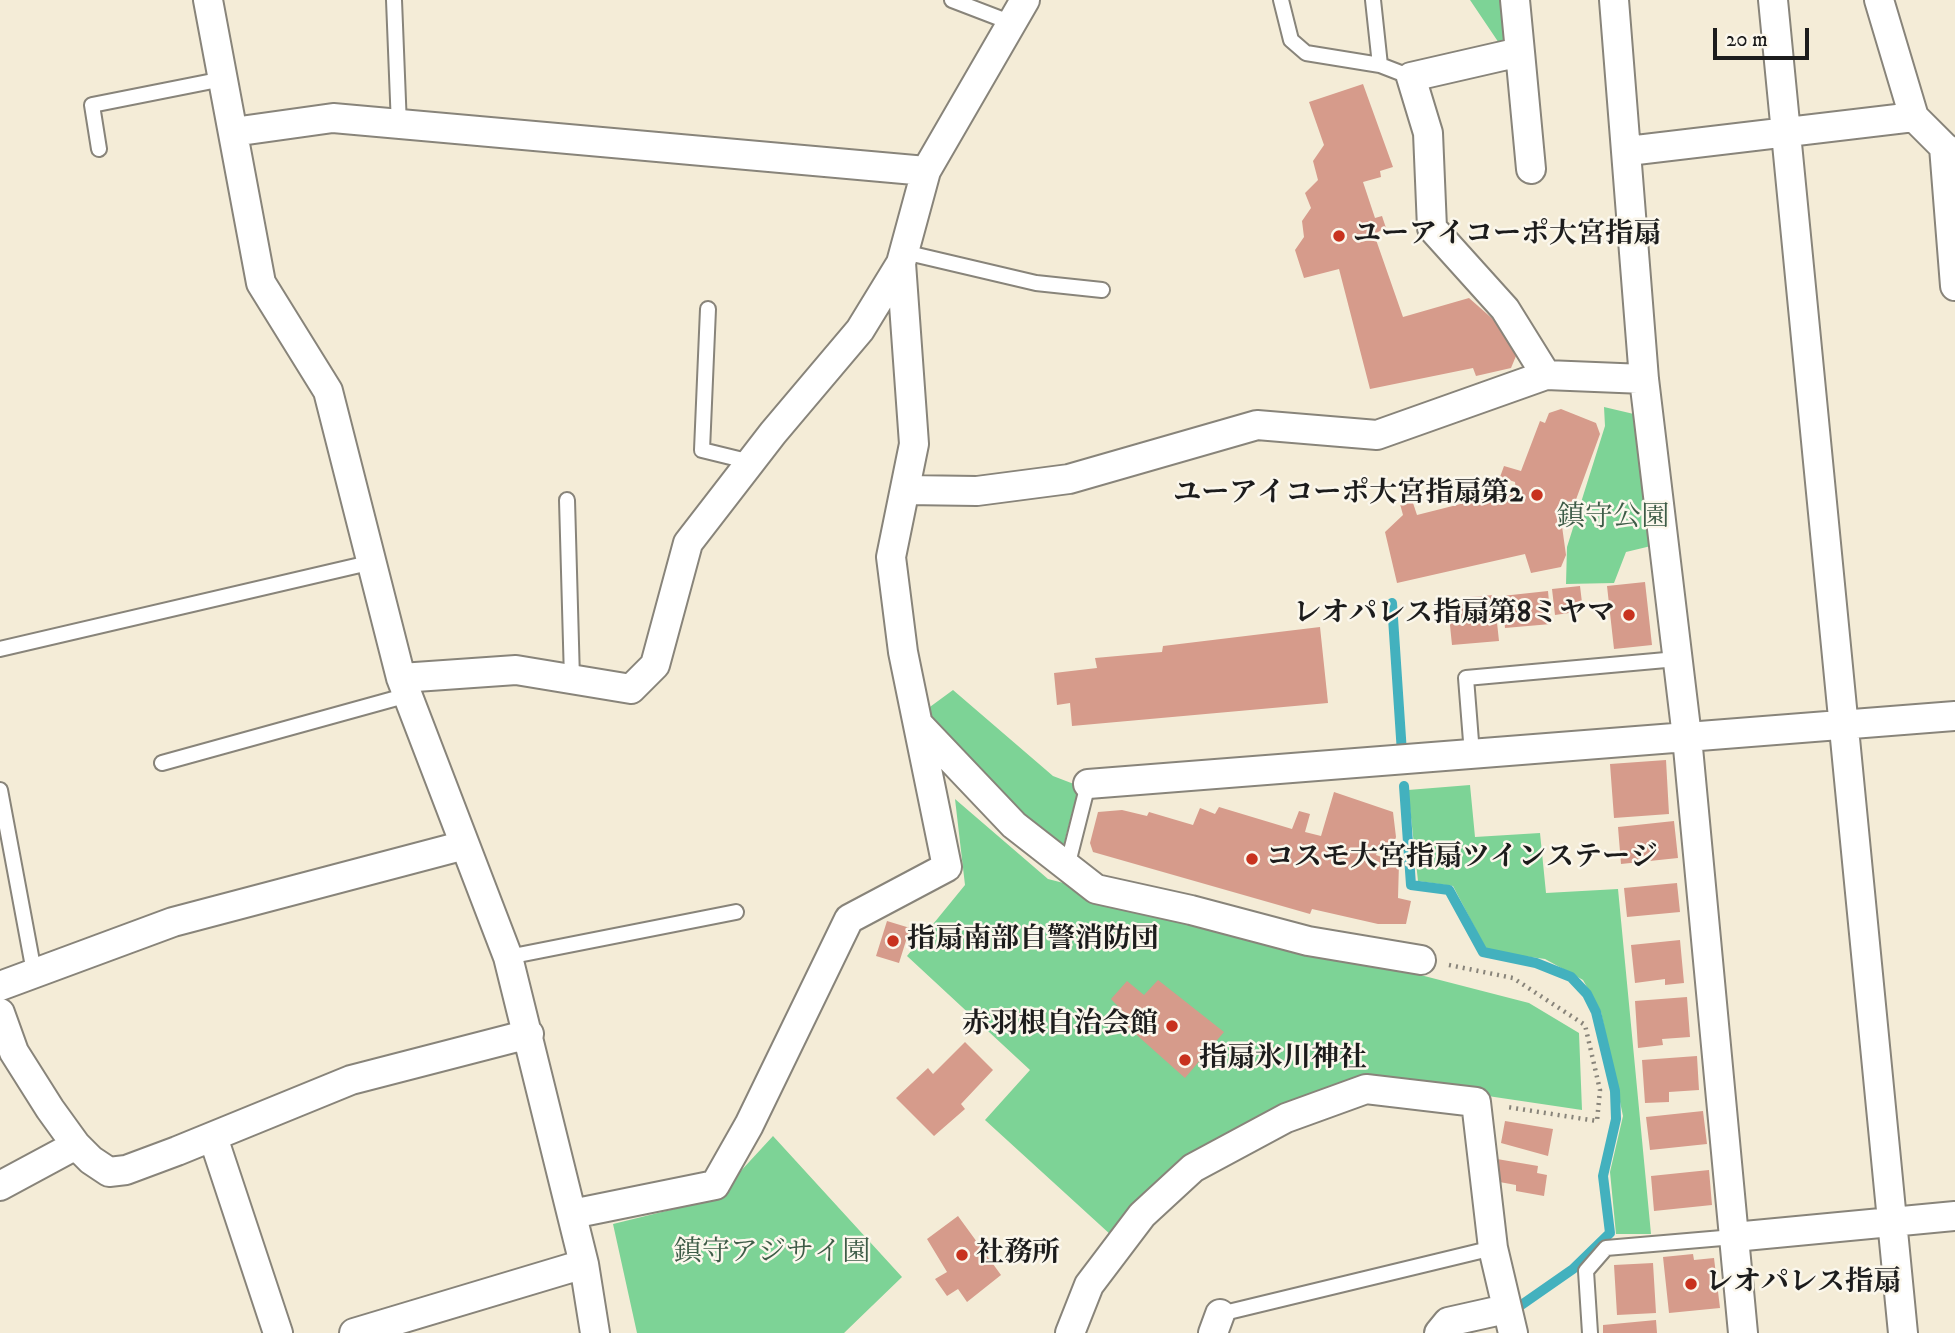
<!DOCTYPE html>
<html>
<head>
<meta charset="utf-8">
<style>
	body { margin:0 }
	#map { position:relative; width:1955px; height:1333px; overflow:hidden; background:#f4ecd7; font-family:"IM FELL DW Pica",serif }
	canvas { display:block }
	.scale { position:absolute; left:1713px; top:28px; width:96px; height:32px; box-sizing:border-box; border:4px solid #1c1c1c; border-top:0; padding-left:9px; font-size:21px; line-height:24px; white-space:nowrap; color:#1c1c1c; -webkit-text-stroke:5px #fbf7ec; paint-order:stroke }
</style>
</head>
<body>
<div id="map">
<canvas width="1955" height="1333"></canvas>
<div class="scale">20 m</div>
</div>
<script>
const ctx = document.querySelector('canvas').getContext('2d');
ctx.lineJoin = 'round';
function fill(path, color) { ctx.fillStyle = color; ctx.fill(path, 'evenodd'); }
const poly = rows => new Path2D(rows.map(r => 'M' + r).join(''));
function trace(path, color, width, dash) { ctx.strokeStyle = color; ctx.lineWidth = width; ctx.lineCap = dash ? 'butt' : 'round'; ctx.setLineDash(dash || []); ctx.stroke(path); }
function drawText(font, color, halo, rows, align = 'center') {
  ctx.font = font + ' "IM FELL DW Pica","Noto Serif JP",serif'; ctx.lineWidth = 5; ctx.setLineDash([]); ctx.textBaseline = 'middle'; ctx.strokeStyle = halo; ctx.fillStyle = color; for (const [text, x, y, turn = 0] of rows) {
    ctx.save(); ctx.translate(x, y); ctx.rotate((+turn || 0) * Math.PI / 180); ctx.textAlign = isNaN(turn) ? turn : align; if (halo) ctx.strokeText(text, 0, 0); ctx.fillText(text, 0, 0); ctx.restore();
  }
}
const green = poly([
	[1470,0,1503,0,1509,47,1503,49],
	[1604,407,1638,415,1651,546,1626,552,1614,583,1566,584,1567,547,1605,426],
	[953,690,1053,776,1079,786,1062,851,1018,818,923,712],
	[1470,785,1475,837,1540,833,1546,893,1618,889,1651,1234,1616,1234,1610,1172,1623,1116,1601,1012,1583,980,1545,959,1487,951,1453,886,1418,881,1408,790],
	[955,799,1048,879,1529,1003,1579,1033,1582,1110,1360,1077,1111,1235,985,1120,1030,1070,907,956,965,885],
	[773,1136,902,1277,844,1333,637,1333,613,1224,715,1199]
]);
const stream = poly([
	[1392,603,1402,753],
	[1404,786,1411,885,1449,890,1483,952,1536,963,1571,977,1587,994,1596,1012,1615,1091,1616,1119,1603,1176,1610,1233,1573,1269,1517,1308]
]);
const building = poly([
	[1363,84,1393,167,1380,171,1381,177,1363,182,1375,218,1382,216,1386,228,1374,234,1403,317,1469,298,1495,321,1516,356,1511,368,1476,376,1473,368,1370,389,1339,269,1304,278,1295,250,1304,237,1302,221,1311,208,1305,193,1318,180,1313,161,1324,145,1309,102],
	[1561,409,1596,423,1600,434,1574,505,1561,519,1566,555,1561,567,1531,573,1525,554,1397,583,1385,532,1403,515,1400,504,1412,500,1417,515,1516,490,1515,482,1500,477,1504,466,1521,471,1540,421,1545,423,1549,413],
	[1645,582,1652,645,1614,649,1607,586],
	[1580,586,1583,611,1555,615,1552,589],
	[1548,591,1551,624,1505,628,1502,596],
	[1494,595,1499,641,1452,645,1448,606,1470,604,1469,597],
	[1320,627,1328,703,1072,726,1070,703,1057,705,1054,673,1097,668,1095,658,1162,652,1163,646],
	[1666,760,1669,814,1614,818,1610,764],
	[1334,792,1393,812,1396,837,1392,849,1379,847,1376,855,1399,863,1398,898,1411,901,1406,924,1378,924,1312,909,1310,914,1093,852,1090,843,1098,812,1122,810,1147,816,1149,812,1193,825,1200,808,1215,814,1219,807,1292,829,1299,811,1310,814,1305,832,1321,836],
	[1674,821,1678,858,1621,864,1618,827],
	[1677,883,1680,912,1627,917,1624,888],
	[887,921,910,928,899,963,876,956],
	[1680,940,1684,983,1665,985,1665,979,1635,983,1631,945],
	[1158,980,1224,1032,1185,1078,1121,1021,1127,1016,1111,999,1127,981,1144,995],
	[1687,997,1690,1037,1662,1039,1663,1045,1638,1048,1635,1001],
	[965,1042,993,1070,961,1104,965,1109,934,1136,896,1098,928,1068,933,1074],
	[1697,1056,1699,1090,1669,1092,1669,1102,1645,1103,1642,1060],
	[1703,1111,1707,1144,1650,1150,1646,1117],
	[1505,1121,1553,1129,1548,1156,1501,1143],
	[1497,1159,1538,1166,1537,1173,1547,1175,1544,1196,1516,1191,1516,1185,1494,1181],
	[1709,1170,1712,1205,1654,1211,1651,1176],
	[958,1216,1001,1275,967,1302,958,1289,947,1296,935,1279,947,1272,927,1239],
	[1693,1254,1694,1260,1714,1258,1720,1308,1669,1313,1663,1257],
	[1653,1263,1656,1313,1617,1315,1614,1265],
	[1656,1320,1657,1333,1603,1333,1603,1325]
]);
const path = poly([
	[1449,965,1513,978,1585,1025,1600,1090,1597,1121,1507,1107]
]);
const service = poly([
	[394,0,399,126],
	[952,0,1012,23],
	[1281,0,1291,40,1306,53,1380,65],
	[1373,0,1380,65,1411,77],
	[99,149,92,105,223,79],
	[904,252,1036,283,1102,290],
	[708,309,702,450,751,462],
	[567,500,572,679],
	[0,649,373,562],
	[1472,754,1466,678,1677,659],
	[162,763,408,695],
	[0,790,34,972],
	[1067,867,1088,784],
	[508,957,736,912],
	[1220,1314,1493,1248],
	[1590,1333,1586,1271,1606,1248,1734,1237]
]);
const minor = poly([
	[208,0,261,283,328,391,401,678,508,957,584,1264,595,1333],
	[1515,0,1520,52,1411,77,1428,133,1432,228,1505,309,1546,375,1644,379],
	[1614,0,1644,379,1687,737,1743,1333],
	[1773,0,1903,1333],
	[1879,0,1914,117],
	[1520,52,1531,169],
	[233,132,333,118,926,171],
	[1944,147,1955,286],
	[1628,151,1914,117,1944,147,1955,154],
	[906,490,977,491,1069,479,1257,425,1377,435,1546,375],
	[401,678,516,670,631,689,655,665,688,543,773,433,860,330,901,263,926,171,1025,0],
	[918,724,1014,825,1096,889,1191,910,1308,941,1421,960],
	[1088,784,1955,716],
	[0,986,173,922,465,845],
	[0,1013,14,1052,50,1109,76,1145,91,1160,109,1172,126,1170,177,1151,351,1080,529,1034],
	[213,1137,278,1333],
	[0,1186,76,1145],
	[572,1214,715,1185,749,1125,849,919,947,867,903,652,891,557,914,444,901,263],
	[1734,1237,1955,1216],
	[354,1333,584,1264],
	[1070,1333,1089,1285,1142,1215,1193,1168,1286,1118,1366,1089,1476,1102,1493,1248,1513,1333],
	[1213,1333,1220,1314],
	[1439,1333,1448,1322,1506,1309]
]);
const markers = [
	[1339,236,7,"#c8321e"],
	[1537,495,7,"#c8321e"],
	[1629,615,7,"#c8321e"],
	[1252,859,7,"#c8321e"],
	[893,941,7,"#c8321e"],
	[1172,1026,7,"#c8321e"],
	[1185,1060,7,"#c8321e"],
	[962,1255,7,"#c8321e"],
	[1691,1284,7,"#c8321e"]
];
const poiNames = [
	["ユーアイコーポ大宮指扇",1353,236],
	["ユーアイコーポ大宮指扇第2",1523,495,"right"],
	["レオパレス指扇第8ミヤマ",1615,615,"right"],
	["コスモ大宮指扇ツインステージ",1266,859],
	["指扇南部自警消防団",907,941],
	["赤羽根自治会館",1158,1026,"right"],
	["指扇氷川神社",1199,1060],
	["社務所",976,1255],
	["レオパレス指扇",1705,1284]
];
const parkNames = [
	["鎮守公園",1613,519],
	["鎮守アジサイ園",772,1254]
];
fill(green, '#7dd396');
trace(stream, '#43b1be', 10);
fill(building, '#d69b8b');
trace(service, '#88847a', 18);
trace(minor, '#88847a', 32);
trace(path, '#88847a', 4.5, [2, 5]);
trace(service, '#fff', 14);
trace(minor, '#fff', 28);
for (const [x, y, r, color] of markers) { const dot = new Path2D(); dot.arc(x, y, r, 0, 2 * Math.PI); ctx.fillStyle = color; ctx.fill(dot); trace(dot, '#fbf7ec', 2.5); }
drawText('bold 28px', '#1c1c1c', '#fbf7ec', poiNames, 'left');
drawText('28px', '#3e5c47', '#fbf7ec', parkNames);
</script>
</body>
</html>
